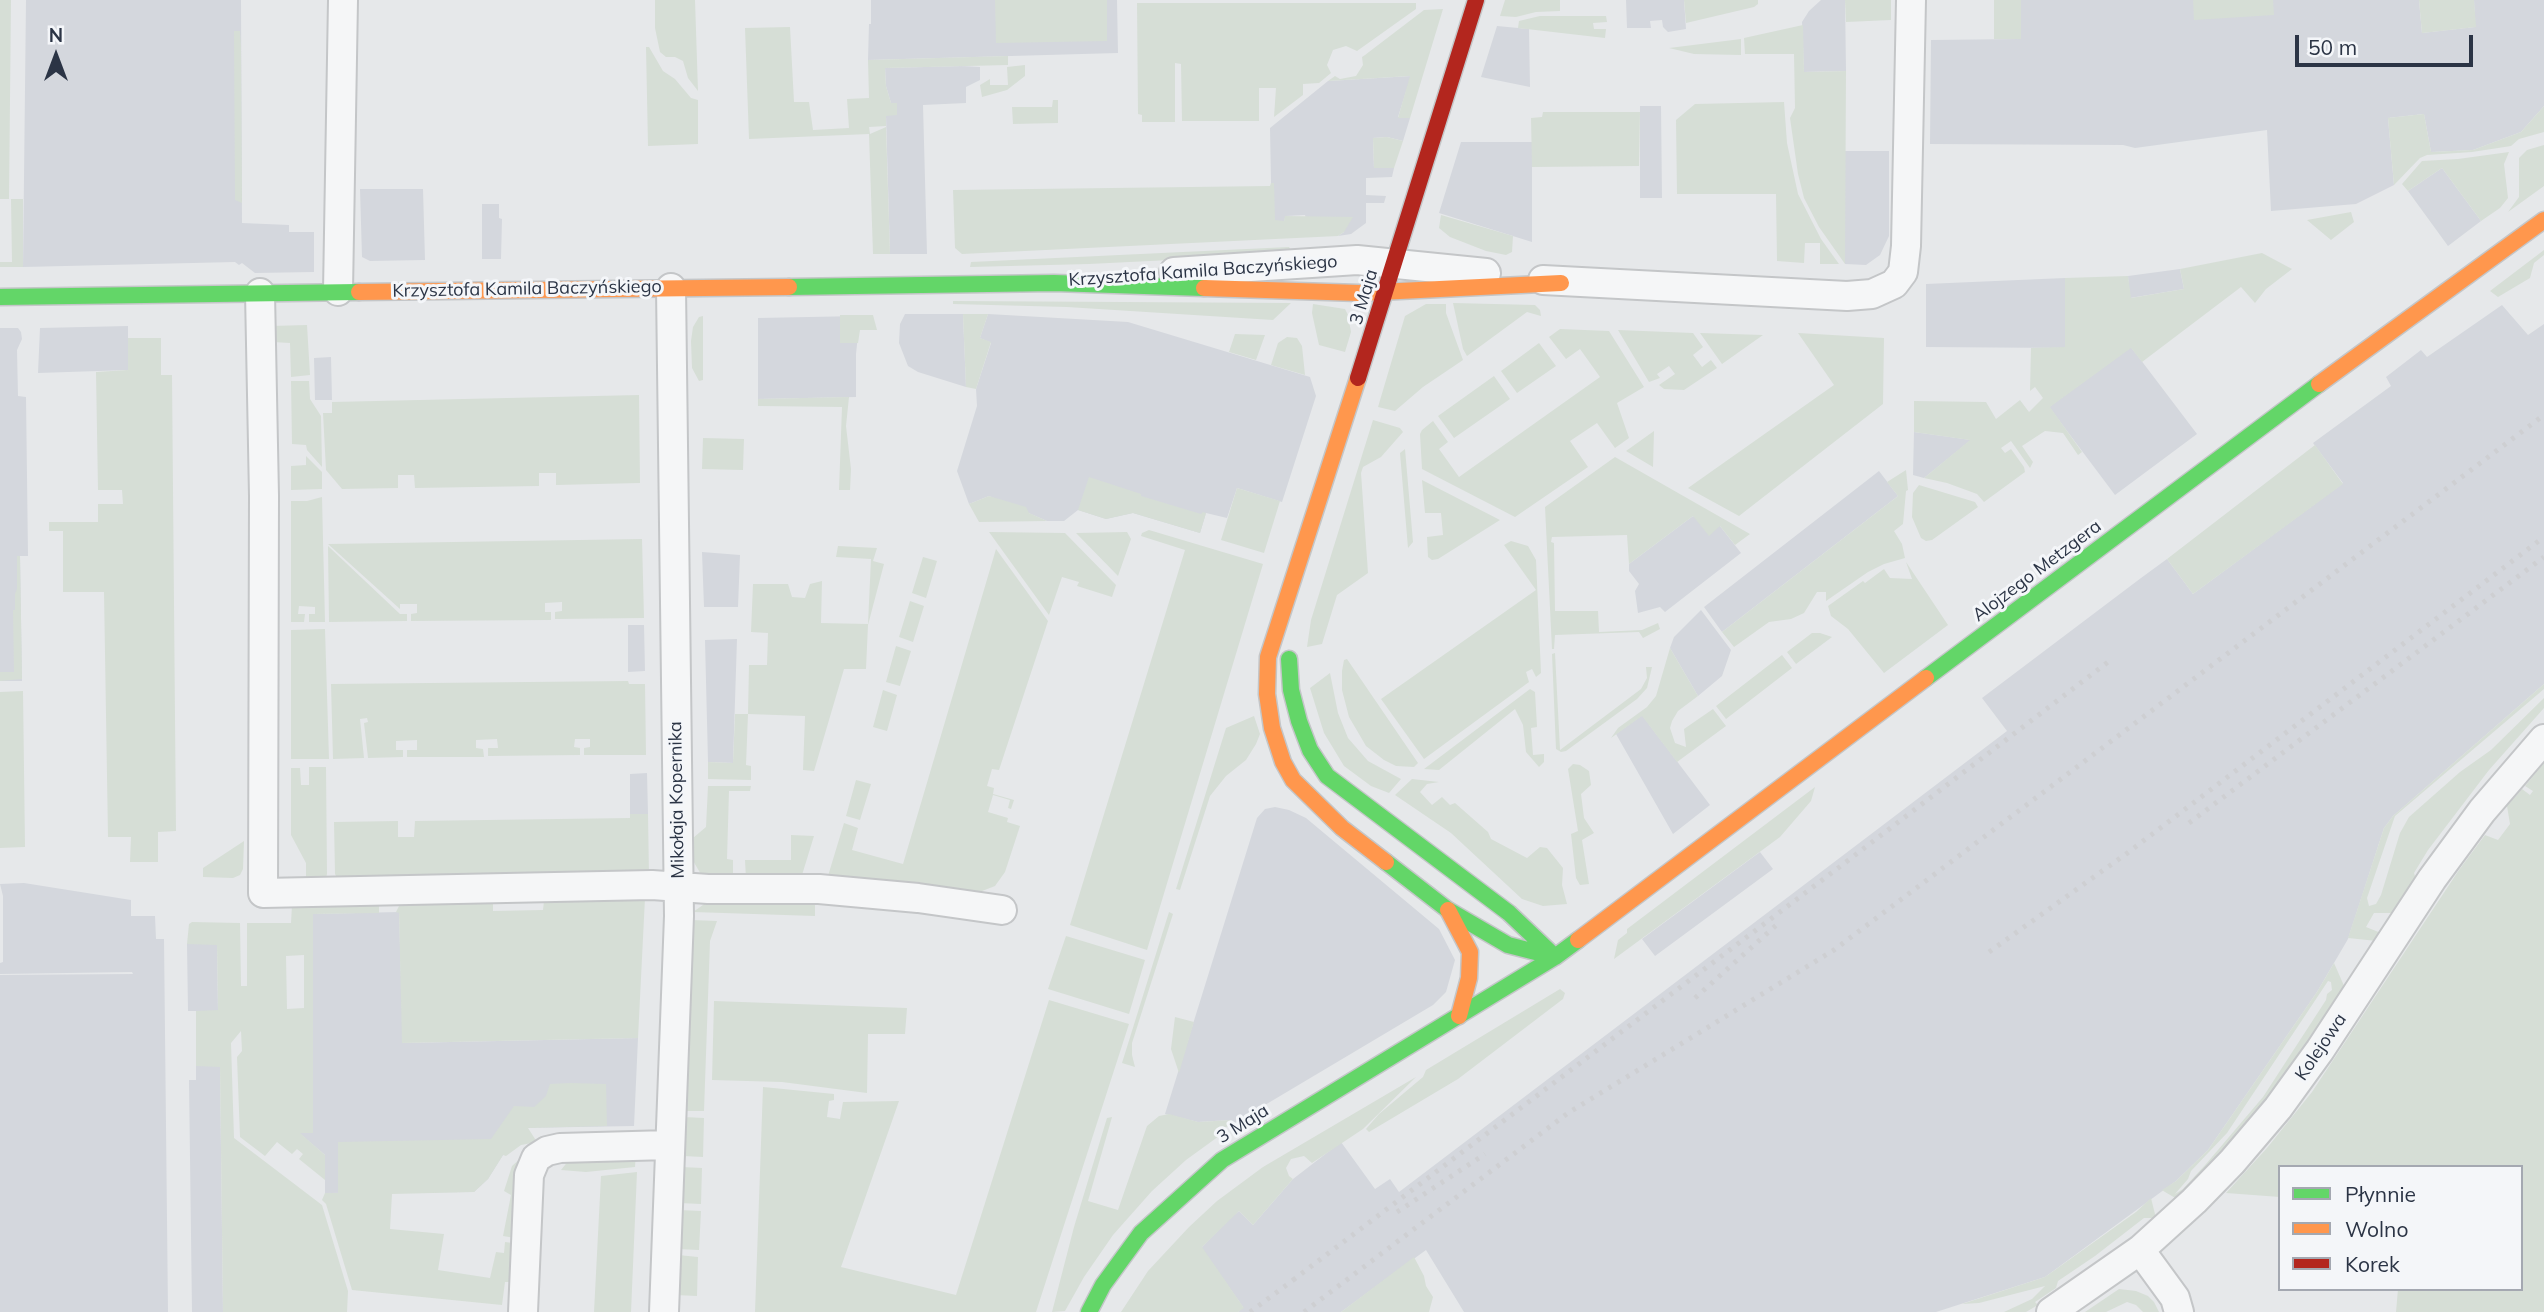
<!DOCTYPE html>
<html>
<head>
<meta charset="utf-8">
<style>
	body { margin:0 }
	#map { position:relative; width:2544px; height:1312px; overflow:hidden; background:#e6e8ea; font-family:Mulish,sans-serif }
	canvas { display:block }
	.legend { position:absolute; left:2278px; top:1165px; width:245px; height:126px; box-sizing:border-box; background:#f4f6f9; border:2px solid #a4a8b1; margin:0; padding:9px 12px; list-style:none; font-size:21px; color:#2b3445 }
	.legend li { display:flex; align-items:center; gap:14px; height:35px }
	.legend b { width:35px; border:2px solid #a4a8b1 }
	.north { position:absolute; left:21px; top:21px; width:70px; height:70px; -webkit-text-stroke:5px #f4f6f9; paint-order:stroke; rotate:0deg; font-size:19px; font-weight:700; line-height:28px; text-align:center; color:#2b3445 }
	.north::after { content:''; display:block; margin:auto; width:24px; height:32px; background:#2b3445; clip-path:polygon(50% 0,100% 100%,50% 72%,0 100%) }
	.scale { position:absolute; left:2295px; top:35px; width:178px; height:32px; box-sizing:border-box; border:4px solid #2b3445; border-top:0; padding-left:9px; font-size:21px; line-height:24px; white-space:nowrap; color:#2b3445; -webkit-text-stroke:5px #f4f6f9; paint-order:stroke }
</style>
</head>
<body>
<div id="map">
<canvas width="2544" height="1312"></canvas>
<ul class="legend">
<li><b style="height:9px;background:#63d668"></b>Płynnie</li>
<li><b style="height:9px;background:#ff974d"></b>Wolno</li>
<li><b style="height:9px;background:#b3261e"></b>Korek</li>
</ul>
<div class="north">N</div>
<div class="scale">50 m</div>
</div>
<script>
const ctx = document.querySelector('canvas').getContext('2d');
ctx.lineJoin = 'round';
function fill(path, color) { ctx.fillStyle = color; ctx.fill(path, 'evenodd'); }
const poly = rows => new Path2D(rows.map(r => 'M' + r).join(''));
function trace(path, color, width, dash) { ctx.strokeStyle = color; ctx.lineWidth = width; ctx.lineCap = dash ? 'butt' : 'round'; ctx.setLineDash(dash || []); ctx.stroke(path); }
function drawText(font, color, halo, rows, align = 'center') {
  ctx.font = font + ' Mulish,sans-serif'; ctx.lineWidth = 6; ctx.setLineDash([]); ctx.textBaseline = 'middle'; ctx.strokeStyle = halo; ctx.fillStyle = color; for (const [text, x, y, turn = 0] of rows) {
    ctx.save(); ctx.translate(x, y); ctx.rotate((+turn || 0) * Math.PI / 180); ctx.textAlign = isNaN(turn) ? turn : align; if (halo) ctx.strokeText(text, 0, 0); ctx.fillText(text, 0, 0); ctx.restore();
  }
}
const built = poly([
	[26,0,241,0,242,223,289,225,289,232,314,232,314,272,255,273,242,263,239,265,235,262,23,267],
	[871,0,1117,0,1118,53,868,60,869,24,871,24],
	[1626,0,1684,0,1686,29,1668,32,1663,27,1662,20,1650,21,1651,28,1627,28],
	[1821,0,1845,0,1846,71,1804,72,1802,22,1809,11],
	[2021,0,2419,0,2422,33,2475,27,2474,0,2544,0,2544,106,2521,132,2473,150,2431,152,2424,114,2388,118,2394,185,2356,204,2271,211,2267,130,2135,148,2123,145,1930,144,1931,40,2020,39],
	[1497,26,1529,29,1530,87,1481,77],
	[962,66,980,67,980,80,966,87,966,103,923,105,927,254,890,254,886,116,897,104,891,103,886,86,885,68],
	[1411,76,1398,117,1410,118,1403,141,1387,137,1373,138,1374,168,1394,168,1392,177,1366,178,1366,195,1386,196,1384,203,1366,203,1366,223,1351,234,1338,236,1344,232,1306,218,1305,215,1286,216,1284,221,1274,221,1274,183,1271,183,1270,128,1328,81],
	[1640,106,1661,106,1662,198,1640,198],
	[1461,142,1532,142,1532,242,1439,213],
	[1845,151,1889,151,1889,236,1880,255,1866,265,1845,264],
	[2442,168,2481,221,2448,246,2408,191],
	[360,189,423,189,425,260,370,261,362,257],
	[482,204,499,204,499,218,502,219,501,259,482,259],
	[2180,269,2184,289,2130,298,2128,276],
	[2065,278,2065,348,1926,347,1926,284],
	[2502,305,2528,335,2544,324,2544,684,2393,816,2384,828,2348,939,2317,992,2208,1150,2176,1181,2045,1277,1936,1312,1464,1312,1426,1250,1341,1312,1238,1312,1243,1307,1201,1248,1229,1219,1239,1211,1253,1225,1293,1179,1341,1142,1375,1189,1390,1179,1399,1192,2007,731,1982,698,2141,578,2167,559,2193,594,2343,483,2313,443,2391,386,2386,377,2421,350,2427,357],
	[905,314,963,314,966,387,918,372,908,366,899,343,900,324],
	[988,314,1128,322,1310,377,1316,396,1282,502,1237,488,1227,518,1206,513,1200,533,1133,513,1106,519,1078,510,1064,521,1047,521,989,496,969,504,957,471,977,406,976,389,991,343,980,338],
	[860,316,856,354,856,397,758,399,758,318],
	[128,326,128,370,38,373,40,328],
	[0,328,18,328,21,332,22,339,17,350,18,396,26,397,28,556,20,556,22,681,0,681],
	[2131,347,2197,434,2115,495,2049,407],
	[331,357,332,400,315,400,314,358],
	[1914,432,1971,440,1924,478,1913,475],
	[1879,471,1898,496,1722,632,1704,607],
	[1693,516,1720,526,1741,553,1665,612,1660,607,1638,613,1635,591,1639,584,1629,571,1629,564],
	[702,552,740,555,738,607,704,607],
	[1701,610,1731,650,1722,676,1698,696,1670,648,1674,637],
	[628,625,644,625,645,671,628,672],
	[737,639,733,763,708,762,705,640],
	[1642,715,1710,805,1673,834,1616,734],
	[647,773,648,814,630,814,630,774],
	[1275,807,1289,810,1306,818,1439,929,1455,960,1446,992,1433,1005,1233,1124,1231,1120,1198,1122,1165,1114,1257,818,1265,809],
	[1760,852,1773,869,1655,956,1642,939],
	[24,883,131,900,131,916,155,916,156,939,164,939,168,1312,0,1312,0,975,133,974,132,972,0,974,0,963,3,962,3,896,0,884],
	[399,912,403,1043,638,1038,634,1126,520,1128,488,1179,474,1192,325,1193,325,1155,299,1133,313,1132,313,914],
	[187,944,217,944,218,1011,188,1011],
	[196,1066,220,1066,223,1312,192,1312,189,1080,196,1080]
]);
const green = poly([
	[0,0,11,0,9,199,0,199],
	[655,0,695,0,698,91,688,78,683,61,675,57,666,57,660,52,655,28],
	[995,0,1107,0,1107,41,996,43],
	[1505,0,1560,0,1560,11,1536,12,1516,17,1500,16],
	[1684,0,1758,0,1758,4,1754,7,1686,23],
	[1845,0,1891,0,1891,20,1846,22],
	[1994,0,2021,0,2021,39,1994,39],
	[2193,0,2273,0,2274,15,2194,20],
	[2419,0,2474,0,2476,27,2422,33],
	[1137,3,1416,3,1416,9,1357,51,1346,46,1333,50,1327,65,1331,73,1319,83,1303,84,1303,95,1274,117,1276,88,1259,88,1259,121,1182,121,1181,64,1175,63,1175,122,1142,122,1142,115,1138,114],
	[1443,9,1410,118,1398,118,1410,76,1328,81,1335,76,1340,79,1356,76,1363,65,1362,57,1365,55,1424,10],
	[1540,16,1606,16,1607,22,1593,23,1594,29,1606,29,1605,38,1518,28,1519,21],
	[1803,25,1804,72,1846,71,1845,264,1819,227,1804,198,1798,174,1790,118,1795,108,1794,54,1745,54,1744,38],
	[790,27,794,102,809,102,813,130,849,128,847,99,869,98,868,60,1008,56,1008,65,885,68,886,86,891,103,897,103,897,115,886,116,886,126,869,127,870,134,886,127,890,254,873,254,869,134,749,139,745,28],
	[234,31,240,31,241,47,242,203,235,200],
	[1741,39,1741,55,1694,54,1669,48],
	[646,47,649,47,663,71,675,79,691,98,698,100,698,144,648,146],
	[1025,65,1025,76,1007,90,982,97,980,85,990,79,990,85,1008,85,1007,67],
	[1053,100,1058,100,1058,123,1013,124,1012,107,1052,107],
	[1784,102,1787,143,1798,194,1821,239,1839,264,1820,264,1820,243,1805,243,1804,263,1777,261,1776,194,1677,194,1676,120,1695,104],
	[2544,106,2544,132,2519,139,2511,146,2472,152,2427,155,2420,158,2394,185,2388,118,2424,114,2431,152,2473,150,2521,132],
	[1543,112,1640,112,1639,166,1532,167,1531,118,1542,117],
	[1387,137,1403,141,1394,168,1374,168,1373,138],
	[2544,145,2544,186,2508,212,2519,197,2519,158,2527,150],
	[2509,152,2504,164,2508,198,2500,208,2481,221,2442,168,2408,191,2402,184,2422,161,2458,159],
	[1271,183,1274,183,1275,220,1284,221,1285,216,1353,217,1344,232,1338,236,962,254,955,248,953,190,1270,186],
	[11,199,23,199,23,267,0,267,0,262,12,262],
	[2351,212,2354,222,2331,240,2307,220],
	[1441,215,1513,236,1512,252,1506,255,1486,251,1450,237,1439,228],
	[1289,247,1293,254,1089,264,970,267,971,262],
	[2544,250,2544,255,2534,263,2530,278,2498,297,2490,291],
	[2262,253,2292,269,2266,289,2255,303,2241,287,2142,362,2131,348,2050,407,2082,452,2078,455,2063,433,2045,431,2022,446,2033,462,2030,468,2011,441,2001,448,2005,453,2011,449,2024,467,2025,472,1984,502,1977,494,1947,483,1924,478,1970,440,1914,432,1914,401,1986,402,1996,419,2020,400,2029,412,2043,398,2035,387,2030,391,2031,348,2065,347,2065,278,2128,276,2131,298,2184,289,2180,269],
	[953,301,1291,303,1273,320,1067,307,953,304],
	[1453,303,1535,305,1540,310,1541,316,1527,312,1467,356,1463,349],
	[1313,304,1345,309,1348,315,1351,332,1345,352,1319,345,1312,313],
	[1426,304,1446,304,1446,313,1463,360,1423,387,1395,411,1378,407,1405,316],
	[963,314,988,314,980,338,991,342,976,389,966,387],
	[840,315,873,315,877,330,860,330,858,343,840,343],
	[703,316,703,380,699,381,692,368,691,341,693,327,699,317],
	[307,325,310,375,291,377,290,343,273,342,271,326],
	[1560,329,1609,331,1644,387,1617,403,1629,438,1615,448,1597,423,1570,441,1588,467,1515,517,1422,469,1420,434,1422,430,1433,421,1448,442,1439,449,1459,477,1600,377,1580,349,1566,359,1549,337],
	[1618,330,1693,333,1703,347,1693,355,1702,367,1711,360,1717,368,1684,390,1664,389,1659,385,1675,374,1669,366,1657,374,1660,378,1649,382],
	[1700,333,1763,335,1722,364],
	[1798,333,1884,338,1883,404,1739,516,1688,488,1834,385],
	[1235,334,1265,335,1256,360,1229,352],
	[1287,337,1297,338,1302,346,1305,375,1271,365,1278,343],
	[128,338,161,338,161,375,172,375,176,831,158,832,158,862,130,862,131,837,108,837,104,592,63,592,63,531,49,531,49,522,98,522,98,504,123,504,122,490,98,490,96,372,128,370],
	[1539,343,1556,366,1517,393,1501,371],
	[1494,376,1510,399,1454,438,1438,416],
	[291,381,309,381,310,399,321,416,322,467,307,450,306,445,292,444],
	[639,395,640,483,556,485,556,473,539,473,539,486,415,488,414,475,398,475,398,488,342,489,326,470,323,413,332,413,332,402],
	[849,397,846,426,851,469,850,490,839,490,842,407,758,406,758,399],
	[1373,420,1400,428,1403,432,1381,457,1363,467,1361,473,1368,573,1337,595,1322,644,1307,647,1311,620],
	[1654,431,1653,467,1626,451],
	[703,438,744,439,743,470,702,469],
	[2315,445,2343,484,2193,594,2167,559],
	[1405,449,1413,542,1408,548,1400,453],
	[306,456,322,472,322,489,291,490,291,466,306,465],
	[1615,457,1750,534,1735,545,1720,526,1709,536,1693,516,1629,564,1627,535,1552,537,1551,542,1554,543,1555,611,1598,611,1599,632,1642,630,1658,623,1660,629,1643,638,1639,632,1555,635,1554,649,1552,649,1545,507],
	[1906,470,1908,490,1906,491,1903,524,1894,531,1902,544,1905,558,1884,564,1868,572,1826,601,1826,592,1817,592,1804,613,1791,619,1769,622,1734,647,1722,632,1898,496,1887,482],
	[1089,477,1141,494,1141,496,1201,514,1203,512,1206,513,1200,533,1133,513,1106,519,1078,510],
	[1422,480,1500,520,1438,559,1432,560,1428,557,1427,537,1443,535,1441,513,1425,513],
	[1919,485,1975,502,1978,507,1932,540,1926,541,1921,538,1912,517,1913,493],
	[1237,488,1280,501,1264,553,1221,540],
	[989,496,1026,507,1029,513,1047,521,979,522,969,504],
	[322,497,325,622,309,622,309,614,315,614,315,607,299,606,298,614,305,614,304,622,291,622,291,501,307,501],
	[1149,530,1263,564,1147,950,1070,925,1185,550,1141,536,1142,533],
	[989,532,1065,533,1116,585,1112,597,1077,586,1079,582,1062,577,1049,615],
	[1127,532,1131,539,1118,576,1076,533],
	[642,539,644,618,555,619,555,612,562,611,562,602,545,603,545,612,551,612,551,620,411,621,411,614,417,613,417,604,400,604,400,609,328,544],
	[1511,541,1528,546,1536,560,1541,673,1536,677,1532,669,1526,672,1529,682,1424,759,1381,699,1536,590,1504,545],
	[328,546,400,614,407,614,407,621,329,622],
	[838,546,877,548,873,561,884,564,868,625,866,669,844,669,814,771,803,770,805,716,748,714,746,765,751,766,751,780,708,779,708,762,733,763,735,714,748,714,749,665,767,665,768,633,751,632,753,584,788,584,792,597,805,598,810,584,822,581,821,623,868,624,871,559,836,557],
	[996,549,1048,621,999,770,992,769,987,786,994,788,993,794,1014,800,1011,809,1008,808,1010,800,993,795,988,812,1008,818,1007,822,1020,826,1005,872,995,886,977,893,828,876,844,823,858,828,852,850,903,864],
	[17,556,20,556,22,679,0,681,0,672,14,672,13,610,15,610,15,594,17,589],
	[923,557,937,561,926,598,912,593],
	[1906,562,1948,625,1884,673,1848,629,1831,616,1828,606,1863,581,1865,583,1884,569,1890,578,1912,579],
	[910,601,924,606,913,642,899,637],
	[325,629,329,759,291,759,291,630],
	[1812,633,1820,633,1832,637,1796,664,1787,652],
	[896,646,911,651,900,686,886,682],
	[1670,648,1698,696,1678,711,1672,721,1670,728,1675,743,1686,747,1684,729,1713,709,1726,726,1677,762,1642,716,1611,738,1618,728,1647,707,1656,696],
	[1555,653,1560,750,1641,689,1647,678,1646,667,1652,667,1647,688,1637,699,1566,751,1561,752,1556,749,1552,654],
	[1782,655,1792,668,1726,719,1716,706],
	[1347,659,1418,763,1414,767,1396,766,1384,760,1366,746,1359,734,1349,717,1342,690,1342,671,1344,660],
	[1330,673,1338,713,1348,738,1368,761,1401,779,1389,793,1371,786,1344,766,1324,733,1310,688],
	[628,681,629,684,645,684,646,755,584,755,584,748,590,747,590,739,575,739,574,747,580,748,580,755,488,756,488,748,498,748,497,739,476,740,476,748,483,749,484,757,407,757,407,750,417,750,417,740,396,741,396,750,403,750,403,757,368,758,364,723,368,722,367,718,360,719,364,758,333,759,331,684],
	[2544,684,2544,689,2395,816,2367,898,2369,906,2376,904,2381,895,2400,833,2409,817,2460,772,2491,750,2544,698,2544,708,2489,770,2428,850,2414,873,2416,879,2395,913,2374,913,2366,927,2381,933,2377,941,2348,938,2384,828,2393,816],
	[1530,689,1535,692,1537,727,1531,728,1533,755,1544,754,1544,762,1539,767,1526,752,1523,725,1515,709,1439,770,1424,769],
	[883,690,897,695,887,731,873,727],
	[23,691,25,847,0,848,0,692],
	[1254,716,1260,734,1256,744,1246,760,1226,776,1210,796,1180,890,1176,889,1226,728],
	[2544,763,2544,1312,2396,1312,2398,1289,2521,1289,2521,1167,2280,1167,2280,1197,2226,1193,2267,1148,2312,1092,2459,870,2485,835,2498,840,2510,824,2507,806,2522,789,2530,795,2533,791,2525,786],
	[1573,764,1580,765,1589,771,1591,785,1581,794,1584,818,1594,833,1582,840,1589,884,1580,885,1576,878,1571,834,1578,831,1568,769],
	[309,767,326,767,327,874,326,878,306,881,306,863,291,835,291,768,300,768,301,785,309,785],
	[1412,779,1439,782,1427,784,1420,792,1432,805,1442,797,1450,805,1455,803,1488,832,1491,839,1527,858,1540,847,1547,848,1563,868,1562,885,1567,904,1543,906,1522,899,1451,833,1395,795],
	[856,780,871,784,860,820,846,816],
	[708,786,751,786,750,791,729,791,727,859,733,860,733,879,702,876,692,859,693,838,706,827],
	[1815,787,1811,801,1780,837,1614,959,1618,940,1627,933,1627,929],
	[630,814,648,814,649,876,339,882,335,874,334,822,398,821,398,837,414,837,415,821,630,818],
	[791,835,814,836,802,875,746,879,745,860,791,860],
	[244,841,243,869,240,875,233,878,203,877,203,868],
	[645,898,638,1038,402,1043,399,913,396,912,400,904,493,902,493,911,543,910,544,901],
	[710,900,795,900,802,904,815,905,815,916,693,912],
	[379,904,379,913,313,914,313,1133,300,1133,325,1155,325,1180,299,1159,303,1154,297,1149,292,1154,277,1142,265,1156,240,1137,237,1057,242,1051,241,1031,231,1043,234,1138,322,1205,348,1291,347,1312,223,1312,220,1067,196,1066,196,1011,218,1010,217,945,187,944,189,924,192,922,240,923,241,986,247,986,247,923,291,923,292,905],
	[304,955,304,1008,287,1009,286,956],
	[1169,912,1173,914,1132,1043,1132,1055,1135,1067,1122,1063],
	[691,920,717,921,710,941,704,1111,684,1111],
	[1066,936,1145,960,1129,1014,1048,989],
	[2334,963,2345,988,2286,1075,2245,1127,2177,1199,2165,1192,2162,1190,2176,1181,2208,1150,2317,992],
	[2328,981,2331,982,2332,990,2327,994,2326,1000,2263,1097,2206,1164,2183,1189,2175,1194,2188,1179,2191,1171,2227,1133],
	[1560,989,1565,993,1563,999,1458,1079,1369,1132,1366,1129,1379,1114,1423,1077,1426,1070],
	[1049,1000,1129,1024,1036,1312,755,1312,763,1087,834,1094,834,1100,829,1101,827,1117,840,1119,843,1102,899,1101,841,1267,956,1295],
	[714,1001,907,1008,905,1034,868,1034,867,1093,782,1082,712,1080],
	[1175,1017,1194,1022,1179,1073,1171,1049],
	[1416,1077,1363,1129,1312,1163,1304,1156,1291,1159,1286,1168,1289,1176,1293,1179,1253,1225,1239,1211,1202,1247,1244,1308,1238,1312,1121,1312,1148,1271,1189,1227,1217,1201,1263,1167],
	[570,1083,606,1084,607,1126,528,1128,537,1142,521,1145,506,1156,503,1155,488,1179,474,1192,392,1194,390,1229,444,1234,438,1270,490,1278,496,1252,504,1253,505,1242,521,1244,519,1282,505,1282,502,1305,352,1290,326,1204,322,1200,325,1193,338,1193,338,1142,491,1139,514,1106,534,1107,546,1096,550,1084],
	[1169,1114,1198,1122,1231,1120,1233,1124,1224,1128,1226,1131,1186,1160,1152,1191,1113,1235,1084,1277,1065,1311,1052,1312,1074,1227,1107,1118,1112,1117,1088,1201,1118,1210,1147,1126,1159,1116],
	[684,1117,704,1118,703,1157,683,1156],
	[636,1150,635,1167,586,1172,561,1170,573,1155],
	[522,1157,521,1239,503,1236,511,1195,504,1191,512,1166],
	[681,1167,702,1168,701,1204,680,1203],
	[637,1172,631,1312,594,1312,601,1176],
	[2151,1198,2156,1218,2144,1218,2095,1256,2058,1281,2056,1288,2035,1302,2038,1305,2026,1312,2004,1312,2032,1299,2045,1286,1979,1303,1962,1304,2045,1277,2136,1212],
	[679,1210,701,1211,699,1250,678,1249],
	[678,1255,698,1257,697,1296,676,1295],
	[1414,1257,1424,1276,1426,1286,1433,1297,1429,1312,1341,1312],
	[2119,1289,2136,1291,2148,1296,2154,1302,2159,1312,2143,1312,2136,1305,2127,1302,2106,1312,2085,1312]
]);
const street = poly([
	[1174,272,1357,260,1486,273],
	[1543,280,1847,296,1872,294,1894,284,1903,272,1906,246,1911,0],
	[338,291,343,0],
	[260,293,264,496,263,893,652,885,708,889,819,889,918,898,1002,910],
	[2140,1250,2175,1298,2179,1312],
	[523,1312,529,1175,536,1158,547,1151,560,1148,669,1145],
	[664,1312,679,916,671,288],
	[2051,1312,2140,1250,2194,1201,2232,1162,2278,1108,2320,1050,2432,879,2482,811,2544,739]
]);
const fast = poly([
	[789,287,1054,283,1204,288],
	[0,297,359,292],
	[1289,659,1291,690,1299,721,1310,750,1327,776,1509,913,1551,953],
	[1926,678,2319,384],
	[1386,862,1448,910,1508,945,1555,957],
	[1089,1312,1103,1285,1141,1233,1222,1160,1555,957,1578,940]
]);
const slow = poly([
	[1204,288,1359,293,1561,283],
	[359,292,789,287],
	[1358,378,1268,657,1267,694,1272,728,1283,762,1293,780,1342,828,1386,862],
	[2319,384,2544,220],
	[1448,910,1470,952,1469,978,1459,1016],
	[1578,940,1926,678]
]);
const jam = poly([
	[1358,378,1476,0]
]);
const rail = poly([
	[2189,823,2544,557],
	[1846,862,2108,662],
	[1989,952,2126,854,2544,537],
	[1695,998,1781,921],
	[1397,1212,1485,1154],
	[1293,1280,1854,856],
	[1250,1312,1300,1275],
	[1304,1312,1568,1113,1834,950,2544,415]
]);
const streetNames = [
	["Krzysztofa Kamila Baczyńskiego",1203,271,-4],
	["Krzysztofa Kamila Baczyńskiego",527,289,-1],
	["3 Maja",1364,297,-73],
	["Alojzego Metzgera",2037,571,-37],
	["Mikołaja Kopernika",677,800,-91],
	["Kolejowa",2321,1047,-56],
	["3 Maja",1243,1124,-32]
];
fill(built, '#d4d7dd');
fill(green, '#d6ded6');
trace(street, '#c4c6c8', 32);
trace(fast, '#c4c6c8', 19);
trace(slow, '#c4c6c8', 19);
trace(jam, '#c4c6c8', 19);
trace(street, '#f5f6f7', 28);
trace(fast, '#63d668', 16);
trace(slow, '#ff974d', 16);
trace(jam, '#b3261e', 16);
trace(rail, '#cecfd2', 5, [3.5, 7]);
drawText('18px', '#2b3445', '#f4f6f9', streetNames);
</script>
</body>
</html>
